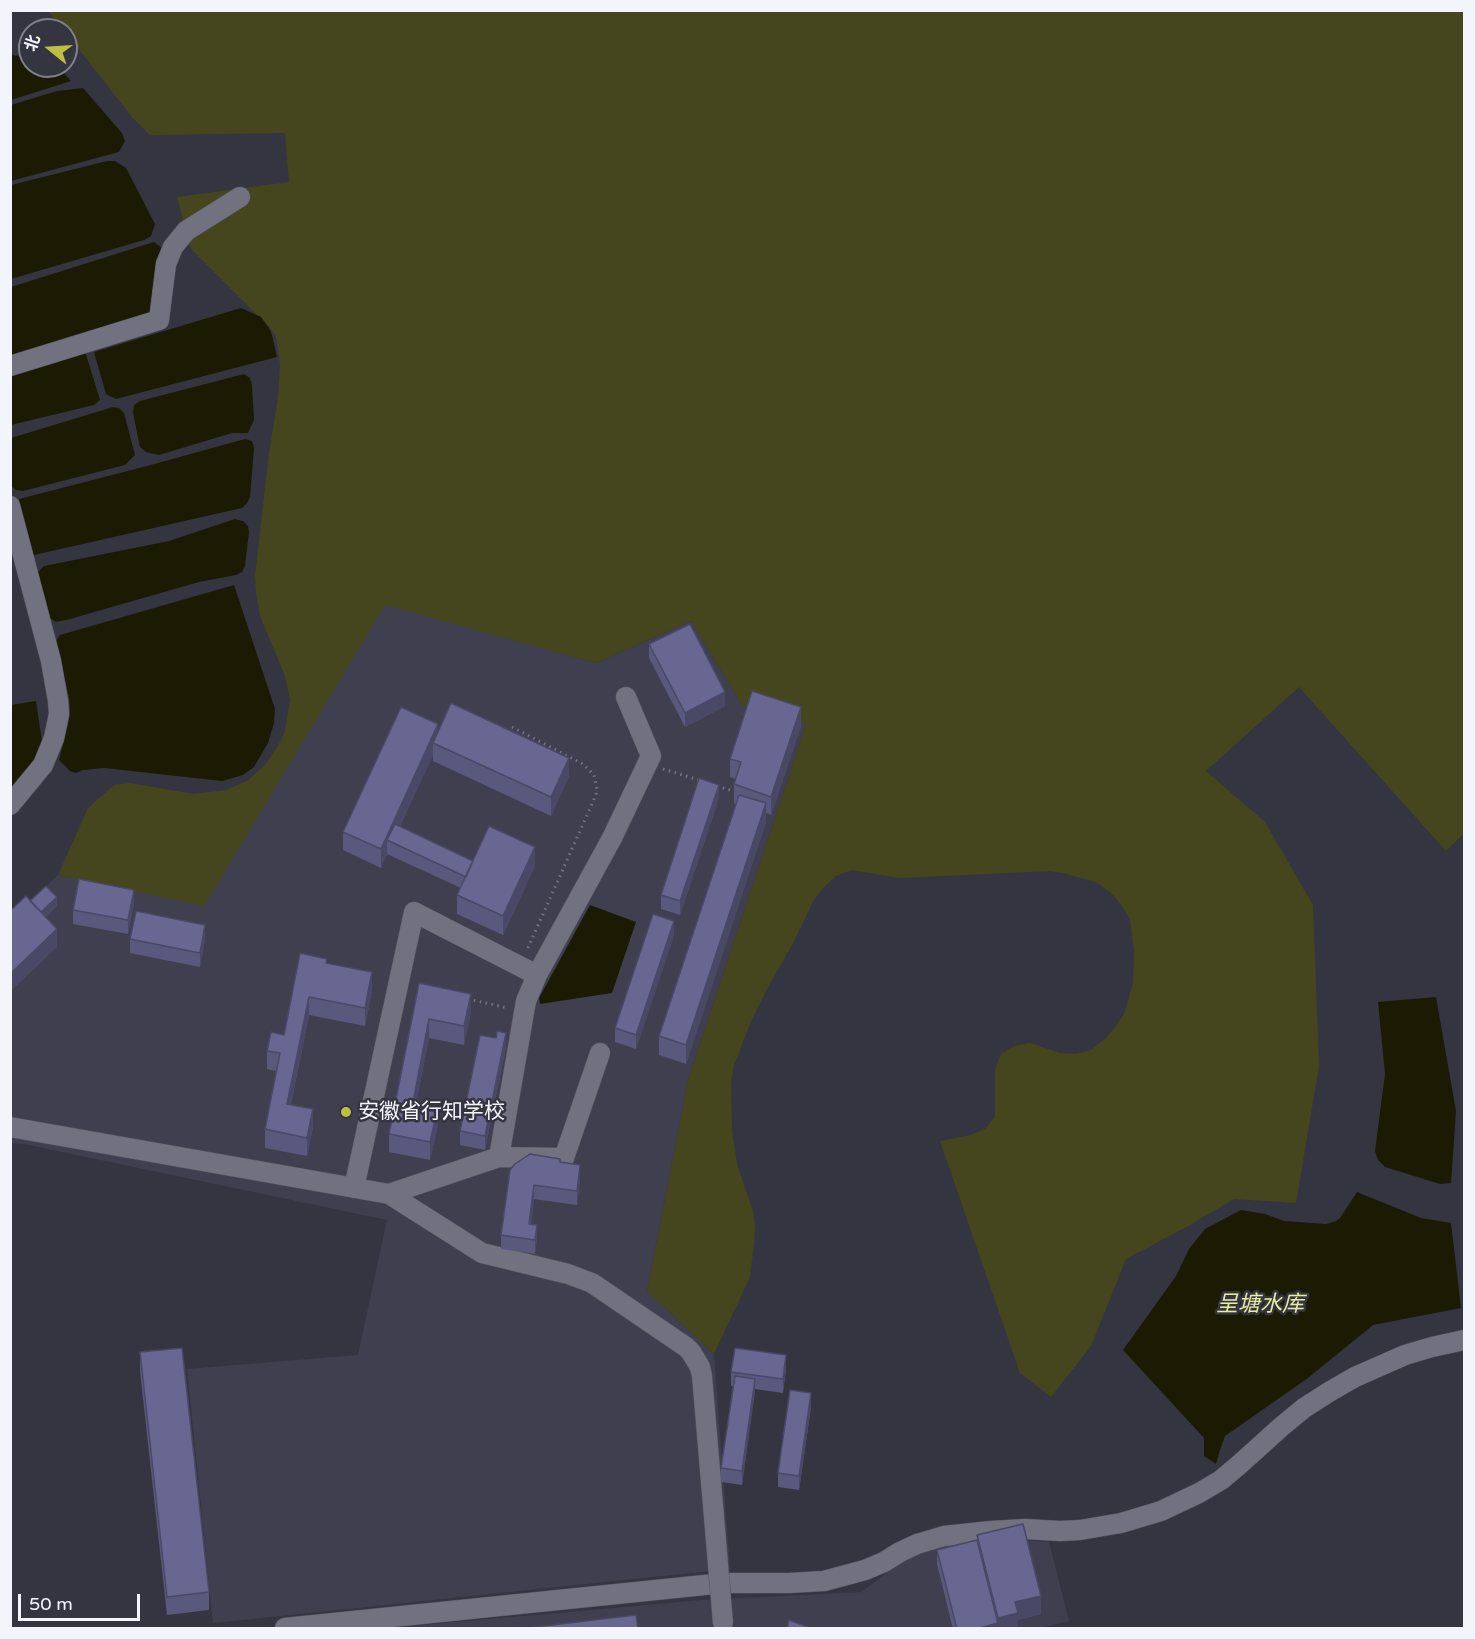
<!DOCTYPE html>
<html>
<head>
<meta charset="utf-8">
<style>
	body { margin:0 }
	#map { position:relative; width:1475px; height:1639px; overflow:hidden; background:#353541; font-family:"Varela Round","Noto Sans SC",sans-serif }
	canvas { display:block }
	.frame { position:absolute; inset:0; border:12px solid #f4f4fc; pointer-events:none }
	.north { position:absolute; left:18px; top:18px; width:60px; height:60px; box-sizing:border-box; background:#353541; border:2px solid #81818c; border-radius:50%; rotate:288deg; font-size:16px; font-weight:700; line-height:24px; text-align:center; color:#f4f4fc }
	.north::after { content:''; display:block; margin:auto; width:21px; height:27px; background:#bbc044; clip-path:polygon(50% 0,100% 100%,50% 72%,0 100%) }
	.scale { position:absolute; left:18px; top:1594px; width:122px; height:27px; box-sizing:border-box; border:3px solid #f4f4fc; border-top:0; padding-left:8px; font-size:18px; line-height:21px; white-space:nowrap; color:#f4f4fc; -webkit-text-stroke:4px #353541; paint-order:stroke }
</style>
</head>
<body>
<div id="map">
<canvas width="1475" height="1639"></canvas>
<div class="frame"></div>
<div class="north">北</div>
<div class="scale">50 m</div>
</div>
<script>
const ctx = document.querySelector('canvas').getContext('2d');
ctx.lineJoin = 'round';
function fill(path, color) { ctx.fillStyle = color; ctx.fill(path, 'evenodd'); }
const poly = rows => new Path2D(rows.map(r => 'M' + r).join(''));
function trace(path, color, width, dash) { ctx.strokeStyle = color; ctx.lineWidth = width; ctx.lineCap = dash ? 'butt' : 'round'; ctx.setLineDash(dash || []); ctx.stroke(path); }
function drawText(font, color, halo, rows, align = 'center') {
  ctx.font = font + ' "Varela Round","Noto Sans SC",sans-serif'; ctx.lineWidth = 5; ctx.setLineDash([]); ctx.textBaseline = 'middle'; ctx.strokeStyle = halo; ctx.fillStyle = color; for (const [text, x, y, turn = 0] of rows) {
    ctx.save(); ctx.translate(x, y); ctx.rotate((+turn || 0) * Math.PI / 180); ctx.textAlign = isNaN(turn) ? turn : align; if (halo) ctx.strokeText(text, 0, 0); ctx.fillText(text, 0, 0); ctx.restore();
  }
}
const built = poly([
	[385,604,596,663,691,621,742,705,806,724,688,1080,647,1291,714,1354,730,1569,213,1623,187,1369,358,1355,387,1220,24,1144,11,1143,11,921,58,875,204,905],
	[985,1537,1049,1542,1069,1621,1040,1628,390,1628,702,1600,862,1592,909,1555]
]);
const green = poly([
	[48,11,1464,11,1464,833,1446,851,1299,687,1206,771,1265,822,1313,905,1319,1066,1296,1203,1234,1199,1190,1225,1126,1259,1091,1346,1051,1397,1020,1373,940,1141,971,1135,985,1129,995,1117,995,1069,1001,1054,1014,1046,1030,1043,1060,1053,1076,1054,1091,1050,1105,1039,1115,1027,1124,1014,1133,983,1134,951,1130,919,1122,906,1111,893,1098,883,1067,874,1051,871,900,878,852,870,836,876,824,887,814,900,792,945,767,989,752,1019,734,1065,731,1082,732,1131,737,1164,753,1211,755,1227,754,1244,750,1277,714,1354,647,1291,688,1080,806,724,742,705,691,621,596,663,385,605,204,906,58,875,88,808,114,785,130,783,194,794,226,790,247,781,265,765,278,746,285,731,290,700,285,676,260,616,256,592,255,576,269,453,278,398,280,365,277,342,275,334,270,328,191,249,177,197,289,182,285,133,150,135,132,117,66,33,66,30,64,30]
]);
const water = poly([
	[11,55,30,57,30,66,58,66,71,81,11,100],
	[83,88,122,133,125,141,119,152,11,181,11,105,57,91],
	[107,161,115,161,126,168,155,224,151,236,144,240,11,279,11,185],
	[154,242,163,249,154,312,11,357,11,287],
	[241,308,261,317,269,328,272,335,277,357,116,399,106,394,94,352],
	[85,351,100,400,94,405,11,425,10,373],
	[244,374,250,378,252,385,254,420,248,433,232,433,159,455,146,452,140,447,133,413,134,405,140,401],
	[113,407,119,408,124,413,135,455,125,465,23,491,16,490,11,486,11,438],
	[245,439,252,441,254,448,250,497,247,503,242,508,34,555,29,551,16,505,19,499,147,466],
	[235,519,243,521,248,526,249,532,245,566,242,572,236,575,199,582,70,619,56,622,50,618,37,573,44,566,169,541],
	[234,585,275,709,274,723,268,743,254,767,243,775,222,781,104,768,83,770,76,773,70,771,59,760,68,725,70,711,69,697,56,641,60,635],
	[36,701,44,755,11,790,11,705],
	[590,905,636,922,612,993,540,1004,539,998],
	[1436,997,1456,1111,1451,1183,1440,1184,1385,1167,1378,1160,1375,1151,1385,1074,1378,1002],
	[1357,1192,1421,1218,1451,1223,1461,1308,1373,1325,1308,1378,1225,1436,1220,1450,1216,1464,1204,1456,1204,1438,1123,1350,1176,1276,1189,1249,1205,1229,1241,1210,1265,1214,1284,1221,1326,1224,1336,1221,1340,1218]
]);
const path = poly([
	[512,727,583,764,594,775,597,789,596,795,527,950],
	[663,769,702,781],
	[717,786,730,790],
	[468,999,508,1008]
]);
const minor = poly([
	[10,366,159,320,166,264,173,247,186,231,240,197],
	[10,506,51,661,58,701,59,714,54,738,43,765,10,805],
	[10,1127,389,1194,482,1253,568,1274,592,1283,686,1347,691,1352,700,1367,702,1376,716,1541],
	[499,1157,526,1001,537,975,612,838,651,756,626,697],
	[354,1188,414,912,537,975],
	[389,1194,499,1157,564,1158,600,1053],
	[285,1628,724,1583,789,1583,824,1581,865,1570,884,1562,900,1552,917,1544,944,1536,991,1531,1025,1529,1060,1531,1080,1530,1121,1523,1161,1511,1199,1493,1221,1480,1240,1464,1281,1427,1304,1408,1329,1392,1355,1377,1405,1355,1432,1347,1464,1340]
]);
const minorBridge = poly([
	[716,1541,723,1623]
]);
const wall = poly([
	[649,644,725,706,685,727,649,658],
	[801,726,771,815,766,813,766,822,686,1064,659,1055,659,1036,736,804,734,803,734,784,735,779,730,777,730,759],
	[438,730,569,776,551,816,433,761,433,755,400,826,473,861,535,866,503,935,457,914,457,895,461,888,387,854,381,868,343,850,343,832],
	[719,798,680,915,661,909,661,895],
	[134,904,128,934,73,924,73,910],
	[674,935,636,1049,615,1042,615,1028],
	[130,939,205,939,200,967,130,953],
	[327,963,372,990,365,1026,309,1015,291,1104,313,1127,307,1156,265,1148,265,1129,276,1071,267,1069,267,1051,284,1035],
	[419,983,471,1012,464,1045,429,1038,416,1103,438,1125,430,1160,389,1152,389,1134],
	[506,1047,485,1150,460,1145,460,1131],
	[560,1162,580,1179,577,1205,534,1199,531,1224,537,1239,535,1254,501,1249,501,1235,510,1170],
	[140,1352,209,1592,209,1610,167,1615,140,1371],
	[786,1369,783,1393,755,1389,742,1485,721,1482,721,1468,733,1386,731,1386,731,1372],
	[811,1407,799,1490,778,1487,778,1473],
	[977,1535,1041,1614,1018,1620,1018,1629,953,1629,937,1564,937,1550,977,1540]
]);
const shadedWall = poly([
	[725,692,725,706,685,727,685,713],
	[801,707,801,726,771,815,771,797],
	[438,724,438,743,433,743,433,755,392,843,387,840,387,854,381,868,381,849],
	[569,758,569,776,551,816,551,797],
	[719,785,719,798,680,915,680,901],
	[766,803,766,822,686,1064,686,1045],
	[535,847,535,866,503,935,503,916],
	[134,890,134,904,128,934,128,920],
	[57,897,57,906,37,926,37,916],
	[674,921,674,935,636,1049,636,1035],
	[205,925,205,939,200,967,200,953],
	[57,929,57,947,10,992,10,974],
	[372,972,372,990,365,1026,365,1008],
	[471,994,471,1012,464,1045,464,1026],
	[309,997,309,1015,287,1122,287,1104],
	[429,1019,429,1038,413,1120,413,1102],
	[506,1033,506,1047,485,1150,485,1136],
	[438,1107,438,1125,430,1160,430,1142],
	[313,1109,313,1127,307,1156,307,1138],
	[580,1165,580,1179,577,1205,577,1191],
	[534,1185,534,1199,529,1238,529,1224],
	[537,1225,537,1239,535,1254,535,1240],
	[786,1355,786,1369,783,1393,783,1379],
	[755,1379,755,1393,742,1485,742,1471],
	[811,1393,811,1407,799,1490,799,1476],
	[1041,1596,1041,1614,1018,1620,1018,1629,976,1629,998,1623,998,1618,1015,1602]
]);
const building = poly([
	[690,624,725,692,685,713,649,644,690,624],
	[752,691,801,707,771,797,734,784,741,762,730,759,752,691],
	[451,703,569,758,551,797,433,743,451,703],
	[401,707,438,724,381,849,343,832,401,707],
	[699,778,719,785,680,901,661,895,699,778],
	[739,795,766,803,686,1045,659,1036,739,795],
	[395,824,473,861,466,877,387,840,395,824],
	[489,826,535,847,503,916,457,895,489,826],
	[79,879,134,890,128,920,73,910,79,879],
	[46,886,57,897,41,912,30,901,46,886],
	[26,896,57,929,10,974,10,911,26,896],
	[136,911,205,925,200,953,130,939,136,911],
	[653,914,674,921,636,1035,615,1028,653,914],
	[300,953,327,959,326,963,372,972,365,1008,309,997,287,1104,313,1109,307,1138,265,1129,280,1053,267,1051,271,1032,284,1035,300,953],
	[419,983,471,994,464,1026,429,1019,413,1102,438,1107,430,1142,389,1134,419,983],
	[497,1031,506,1033,485,1136,460,1131,480,1035,496,1038,497,1031],
	[530,1154,560,1159,560,1162,580,1165,577,1191,534,1185,529,1224,537,1225,535,1240,501,1235,510,1170,515,1164,530,1154],
	[182,1348,209,1592,167,1597,140,1352,182,1348],
	[735,1348,786,1355,783,1379,731,1372,735,1348],
	[735,1376,755,1379,742,1471,721,1468,735,1376],
	[790,1390,811,1393,799,1476,778,1473,790,1390],
	[1023,1524,1041,1596,1015,1602,1018,1613,998,1618,977,1535,1023,1524],
	[977,1540,998,1623,976,1629,957,1629,937,1550,977,1540],
	[636,1615,638,1629,519,1629,636,1615],
	[789,1620,813,1629,787,1629,789,1620]
]);
const markers = [
	[346,1112,6,"#bbc044"]
];
const poiNames = [
	["安徽省行知学校",358,1112]
];
const waterNames = [
	["呈塘水库",1260,1305]
];
fill(built, '#3f3f50');
fill(green, '#45461e');
fill(water, '#1b1b04');
trace(minor, '#54545e', 21);
trace(path, '#757580', 3, [1.5, 4.5]);
trace(minor, '#71717f', 20);
trace(minorBridge, '#54545e', 21, []);
trace(minorBridge, '#71717f', 20);
fill(wall, '#59597e');
fill(shadedWall, '#494866');
fill(building, '#686792');
trace(building, '#494866', 1.5);
for (const [x, y, r, color] of markers) { const dot = new Path2D(); dot.arc(x, y, r, 0, 2 * Math.PI); ctx.fillStyle = color; ctx.fill(dot); trace(dot, '#353541', 2); }
drawText('21px', '#f4f4fc', '#353541', poiNames, 'left');
drawText('italic 22px', '#e6eb9e', '#353541', waterNames);
</script>
</body>
</html>
